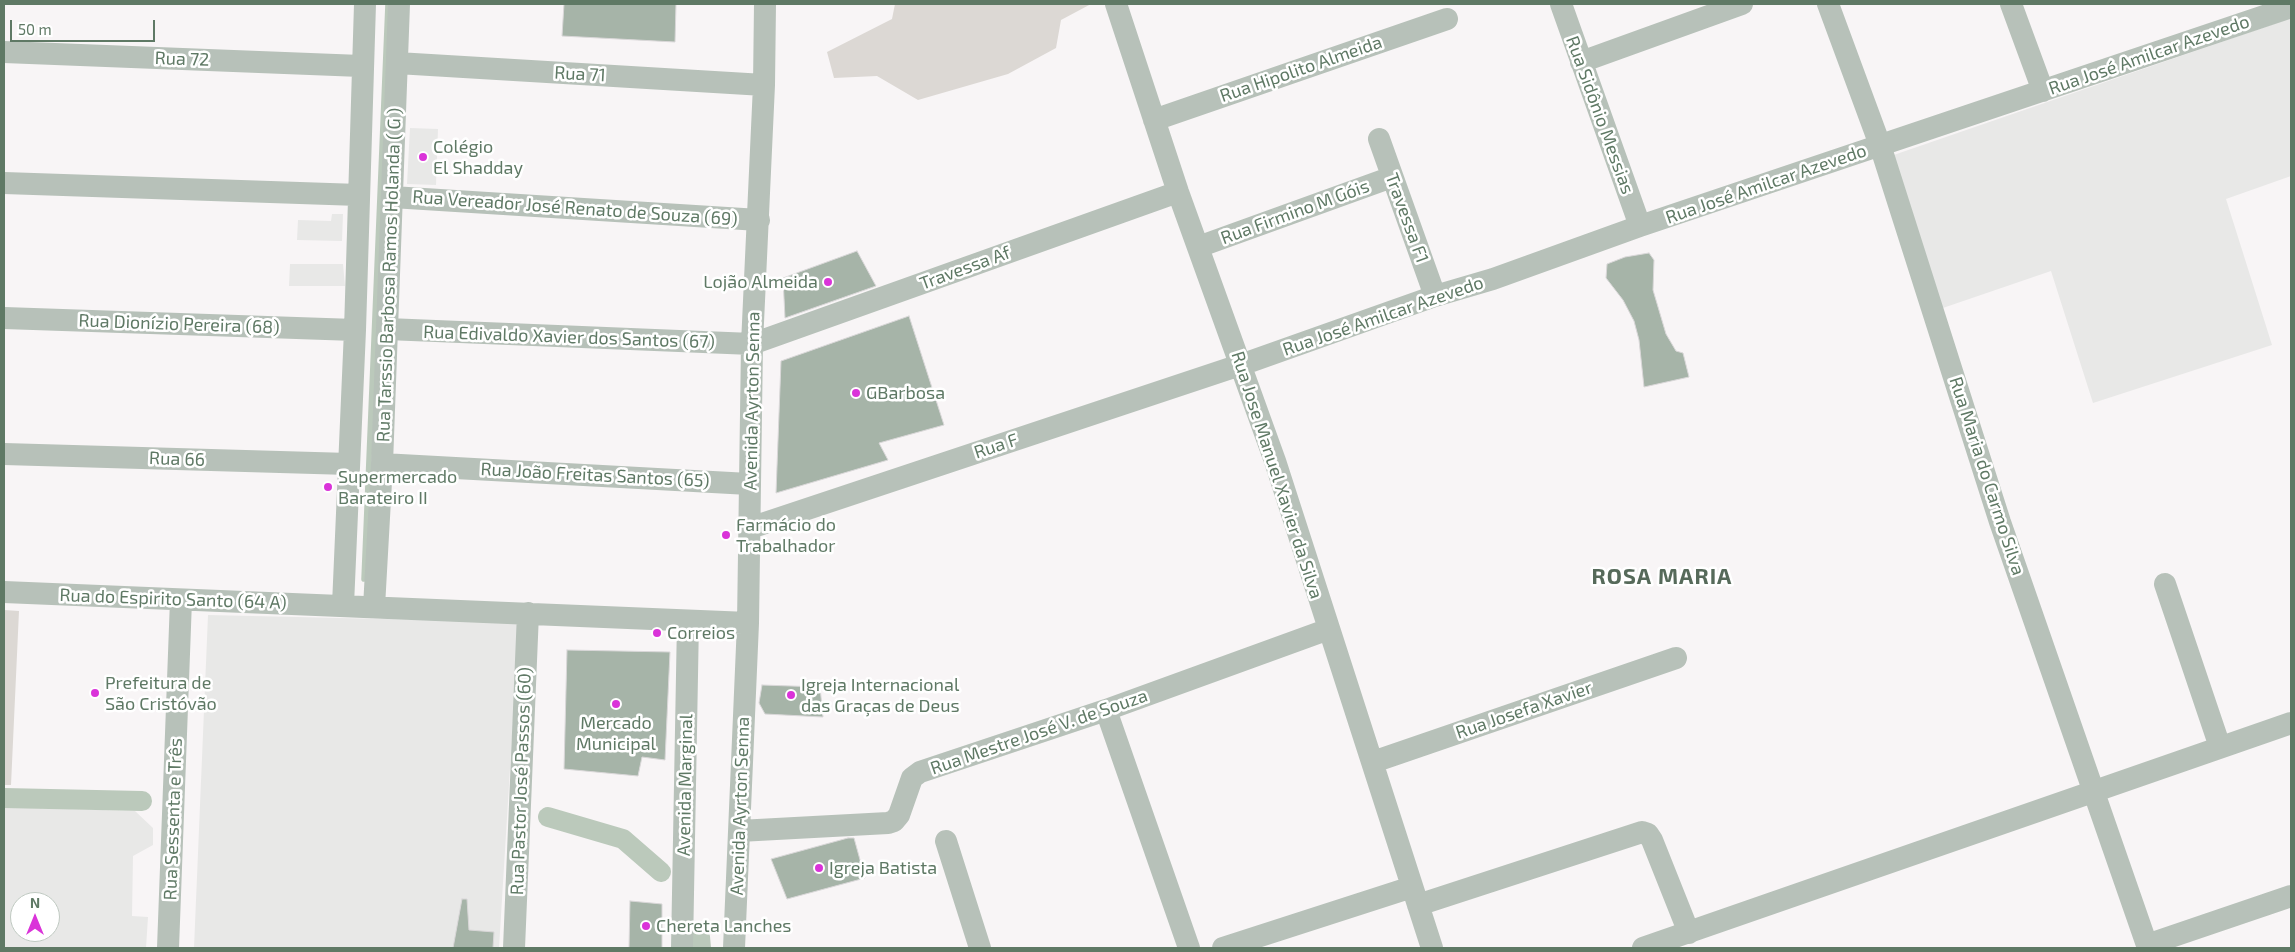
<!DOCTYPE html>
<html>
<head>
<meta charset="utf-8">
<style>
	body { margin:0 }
	#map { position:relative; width:2295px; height:952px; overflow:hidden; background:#f8f5f6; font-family:"Exo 2",sans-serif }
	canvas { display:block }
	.frame { position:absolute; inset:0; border:5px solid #5f7965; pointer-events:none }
	.north { position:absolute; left:10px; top:892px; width:50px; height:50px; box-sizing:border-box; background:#fff; border:1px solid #bfc9c1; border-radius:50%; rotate:0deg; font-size:14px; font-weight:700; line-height:20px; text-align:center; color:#5f7965 }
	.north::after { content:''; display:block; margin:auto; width:18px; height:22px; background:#da33d9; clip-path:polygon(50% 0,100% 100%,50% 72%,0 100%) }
	.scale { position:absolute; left:10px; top:20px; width:145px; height:22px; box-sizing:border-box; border:2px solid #5f7965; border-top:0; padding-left:6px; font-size:15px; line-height:18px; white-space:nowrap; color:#5f7965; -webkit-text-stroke:4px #fff; paint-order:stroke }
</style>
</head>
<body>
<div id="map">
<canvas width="2295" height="952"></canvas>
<div class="frame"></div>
<div class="north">N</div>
<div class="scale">50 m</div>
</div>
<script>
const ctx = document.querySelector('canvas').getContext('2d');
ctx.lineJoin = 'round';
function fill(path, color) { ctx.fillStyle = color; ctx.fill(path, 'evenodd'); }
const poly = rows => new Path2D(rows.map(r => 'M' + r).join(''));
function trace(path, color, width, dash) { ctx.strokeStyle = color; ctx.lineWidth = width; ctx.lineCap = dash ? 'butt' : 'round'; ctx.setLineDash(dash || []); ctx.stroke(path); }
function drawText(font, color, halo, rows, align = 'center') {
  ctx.font = font + ' "Exo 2",sans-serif'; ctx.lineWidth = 5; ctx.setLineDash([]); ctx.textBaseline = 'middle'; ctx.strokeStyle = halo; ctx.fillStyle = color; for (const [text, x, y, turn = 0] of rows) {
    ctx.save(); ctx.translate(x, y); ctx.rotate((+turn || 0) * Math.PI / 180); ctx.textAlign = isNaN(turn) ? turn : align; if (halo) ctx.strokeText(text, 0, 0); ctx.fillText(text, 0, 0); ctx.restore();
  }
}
const built = poly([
	[2291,18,2291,176,2226,199,2272,345,2093,403,2051,271,1937,310,1885,158],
	[410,128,438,129,436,185,407,184],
	[332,214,343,214,342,241,297,240,298,220,331,221],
	[290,264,343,264,345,286,289,286],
	[208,615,519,622,499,948,194,948],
	[4,807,135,811,153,828,153,845,133,856,132,916,148,917,146,948,4,948],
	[20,902,50,902,50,932,20,932]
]);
const green = poly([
	[895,4,1091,4,1061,20,1056,48,1008,74,918,100,877,76,834,78,827,52,892,19],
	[4,610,19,611,11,785,4,785]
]);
const stream = poly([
	[364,579,388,4]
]);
const canal = poly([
	[4,798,142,801],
	[548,817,623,839,661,872],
	[700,937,701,948]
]);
const building = poly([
	[564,4,676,4,675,42,562,36,564,4],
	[857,251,876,286,785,318,783,278,857,251],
	[1649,253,1654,260,1653,290,1666,334,1676,351,1683,353,1689,377,1644,387,1639,340,1634,321,1623,300,1606,278,1607,264,1625,257,1649,253],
	[909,316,944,425,879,443,888,460,776,493,781,361,909,316],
	[567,650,670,652,665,760,642,757,638,776,564,769,567,650],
	[762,685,820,687,823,717,765,714,759,703,762,685],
	[848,838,854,838,865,878,787,899,771,859,848,838],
	[462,899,467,899,469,930,494,932,493,948,453,948,462,899],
	[630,901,662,904,662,948,629,948,630,901]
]);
const minor = poly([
	[1116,4,1178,192,1275,461,1432,948],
	[1561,4,1640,226],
	[1828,4,1880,145,2000,522,2148,948],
	[2011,4,2043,91],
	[4,52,361,66],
	[1581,62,1742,4],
	[397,63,764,85],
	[1154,120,1447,19],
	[1379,139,1435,296],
	[4,183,359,195],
	[392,197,759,220],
	[1198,247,1392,177],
	[4,318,355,330],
	[387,329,752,344,1178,192],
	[4,454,349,464],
	[382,464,749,484],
	[750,528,1252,361,1435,296,1493,279,1640,226,2291,7],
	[2165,584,2220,747],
	[4,592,748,623],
	[343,605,355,330,365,4],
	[374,607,382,464,399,4],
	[1106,710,1189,948],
	[1373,762,1676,658],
	[739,831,888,823,894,821,899,815,912,778,920,772,1106,710,1329,629],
	[946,841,980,948],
	[1418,905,1642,832,1648,834,1652,840,1689,933],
	[2147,945,2291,896],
	[168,948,181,600],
	[514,948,528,613],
	[682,948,688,621],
	[734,948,748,623,752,344,764,85,765,4],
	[1223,948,1412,887],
	[1643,948,2291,723]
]);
const markers = [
	[423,157,5,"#da33d9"],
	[828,282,5,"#da33d9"],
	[856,393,5,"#da33d9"],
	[328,487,5,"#da33d9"],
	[726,535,5,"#da33d9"],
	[657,633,5,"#da33d9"],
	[95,693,5,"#da33d9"],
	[791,695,5,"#da33d9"],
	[616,704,5,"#da33d9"],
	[819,868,5,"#da33d9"],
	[646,926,5,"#da33d9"]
];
const streetNames = [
	["Rua José Amilcar Azevedo",2149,55,-19],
	["Rua 72",182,59,2],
	["Rua Hipolito Almeida",1301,69,-19],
	["Rua 71",580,74,3],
	["Rua Sidônio Messias",1600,115,70],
	["Rua José Amilcar Azevedo",1766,184,-19],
	["Rua Vereador José Renato de Souza (69)",575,208,4],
	["Rua Firmino M Góis",1295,212,-20],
	["Travessa F1",1407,218,70],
	["Travessa Af",965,268,-20],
	["Rua Tarssio Barbosa Ramos Holanda ( G )",389,275,-88],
	["Rua José Amilcar Azevedo",1383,316,-19],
	["Rua Dionízio Pereira (68)",179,324,2],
	["Rua Edivaldo Xavier dos Santos (67)",569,337,2],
	["Avenida Ayrton Senna",752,401,-89],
	["Rua F",996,446,-18],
	["Rua 66",177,459,2],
	["Rua João Freitas Santos (65)",595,475,3],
	["Rua Jose Manuel Xavier da Silva",1277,475,72],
	["Rua Maria do Carmo Silva",1987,476,72],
	["Rua do Espirito Santo (64 A)",173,599,2],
	["Rua Josefa Xavier",1524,710,-19],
	["Rua Mestre José V. de Souza",1039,732,-19],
	["Rua Pastor José Passos (60)",521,781,-88],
	["Avenida Marginal",685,785,-89],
	["Avenida Ayrton Senna",740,806,-88],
	["Rua Sessenta e Três",173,819,-88]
];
const poiNames = [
	["Colégio",433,147],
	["El Shadday",433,168],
	["Lojão Almeida",818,282,"right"],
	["GBarbosa",866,393],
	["Supermercado",338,477],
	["Barateiro II",338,498],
	["Farmácio do",736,525],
	["Trabalhador",736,546],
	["Correios",667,633],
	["Prefeitura de",105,683],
	["São Cristóvão",105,704],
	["Igreja Internacional",801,685],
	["das Graças de Deus",801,706],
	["Mercado",616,723,"center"],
	["Municipal",616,744,"center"],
	["Igreja Batista",829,868],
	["Chereta Lanches",656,926]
];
const districtNames = [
	["ROSA MARIA",1662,577]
];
fill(built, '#e8e8e7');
fill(green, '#dcd8d4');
trace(stream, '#bbc9bb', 5.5);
trace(canal, '#bbc9bb', 20);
fill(building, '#a6b4a8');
trace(building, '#d9d7d8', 1);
trace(minor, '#b7c1b9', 22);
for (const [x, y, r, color] of markers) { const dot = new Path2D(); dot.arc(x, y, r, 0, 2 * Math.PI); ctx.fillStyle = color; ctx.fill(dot); trace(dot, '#fff', 2); }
drawText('18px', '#5f7965', '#fff', streetNames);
drawText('18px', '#5f7965', '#fff', poiNames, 'left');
ctx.letterSpacing = '1px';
drawText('bold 22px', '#566a5a', '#fff', districtNames);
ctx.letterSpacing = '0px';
</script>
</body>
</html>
